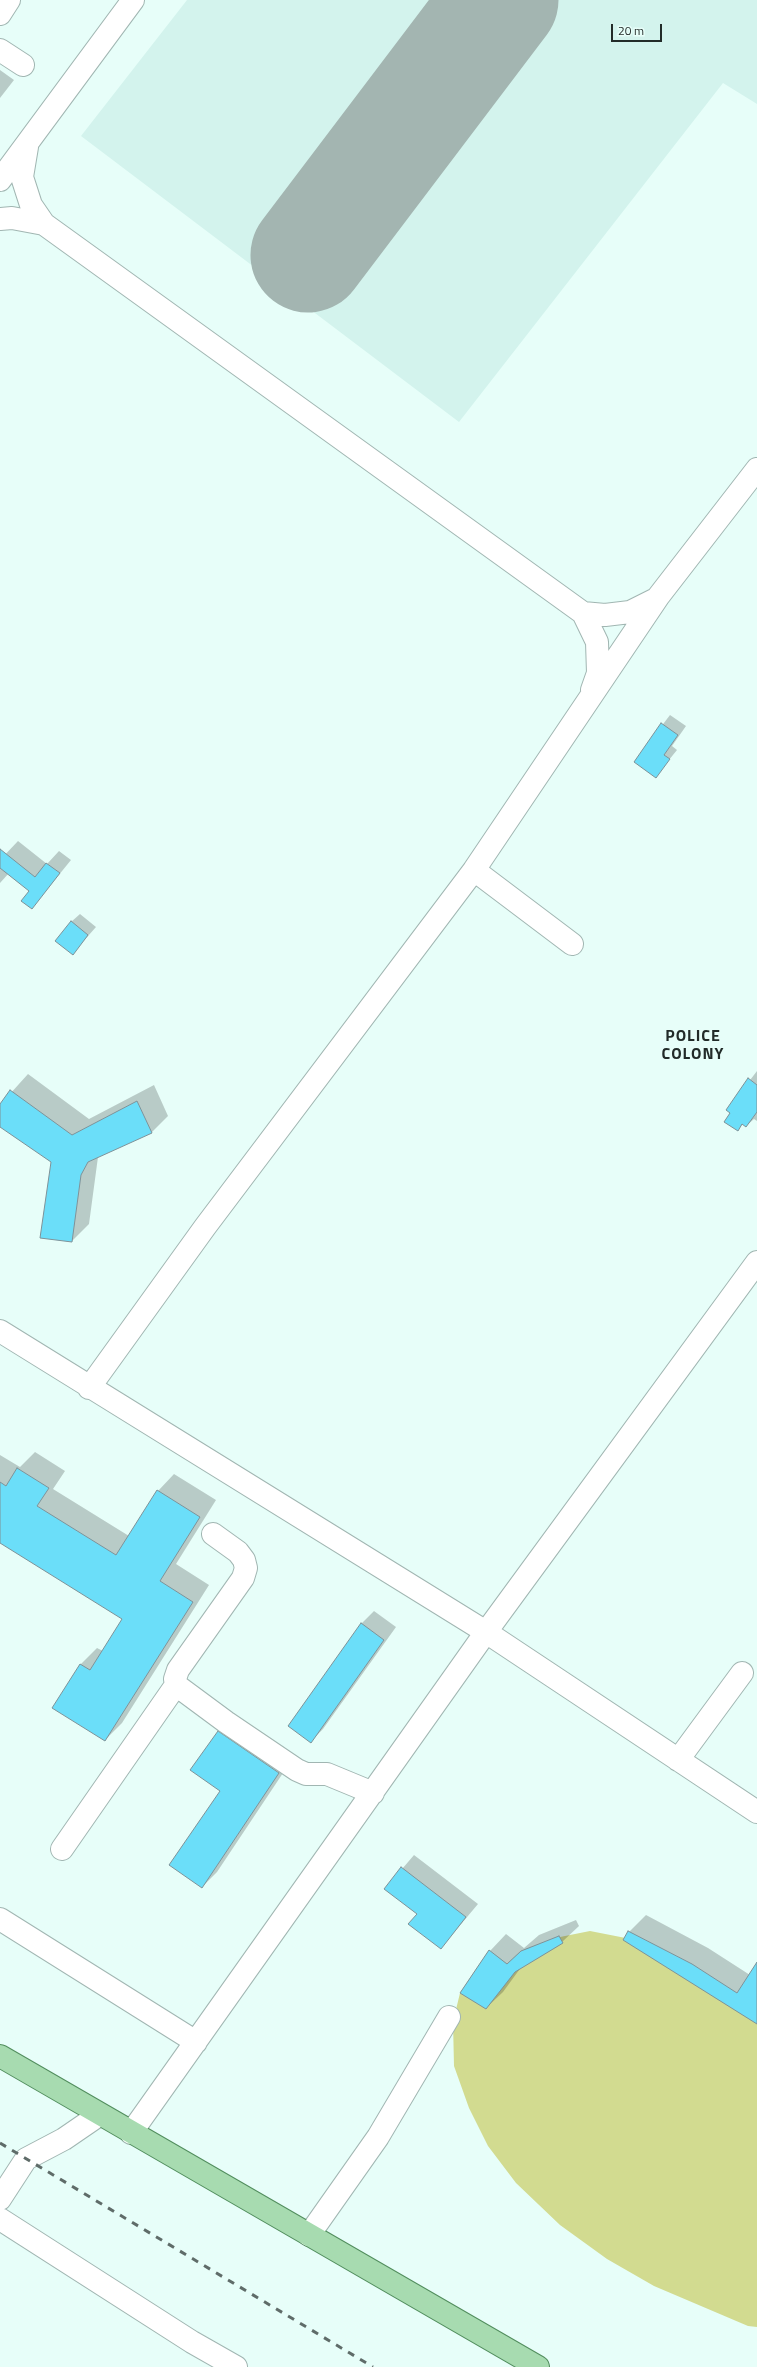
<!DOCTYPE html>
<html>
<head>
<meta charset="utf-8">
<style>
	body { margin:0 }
	#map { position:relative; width:757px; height:2367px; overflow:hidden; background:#e7fef9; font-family:"Titillium Web",sans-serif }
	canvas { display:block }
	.scale { position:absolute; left:611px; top:24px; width:51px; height:18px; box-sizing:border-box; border:2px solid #222b29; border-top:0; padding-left:5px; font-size:12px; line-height:14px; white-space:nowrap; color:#222b29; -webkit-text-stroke:3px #e7fef9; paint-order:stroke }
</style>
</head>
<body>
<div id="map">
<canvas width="757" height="2367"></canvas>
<div class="scale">20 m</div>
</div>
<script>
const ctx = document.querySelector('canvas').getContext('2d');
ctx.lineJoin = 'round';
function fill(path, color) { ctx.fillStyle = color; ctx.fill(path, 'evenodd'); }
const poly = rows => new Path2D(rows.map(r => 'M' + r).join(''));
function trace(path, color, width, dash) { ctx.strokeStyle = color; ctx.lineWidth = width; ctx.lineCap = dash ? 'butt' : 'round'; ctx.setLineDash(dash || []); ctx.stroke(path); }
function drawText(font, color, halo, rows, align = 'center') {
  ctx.font = font + ' "Titillium Web",sans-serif'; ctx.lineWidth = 3.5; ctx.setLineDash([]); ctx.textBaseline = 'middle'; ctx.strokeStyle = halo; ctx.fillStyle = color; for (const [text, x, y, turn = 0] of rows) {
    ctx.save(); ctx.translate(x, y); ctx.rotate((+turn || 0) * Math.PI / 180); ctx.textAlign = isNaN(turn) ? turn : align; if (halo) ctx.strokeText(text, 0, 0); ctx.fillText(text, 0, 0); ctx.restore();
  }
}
const built = poly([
	[187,0,757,0,757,104,723,83,459,422,81,136]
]);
const green = poly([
	[590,1931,651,1943,757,2006,757,2327,748,2326,654,2286,607,2259,560,2225,516,2183,488,2146,469,2108,454,2066,453,2022,460,1993,489,1950,507,1964,521,1951,555,1938]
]);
const shadow = poly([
	[0,70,14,80,0,98],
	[670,715,686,726,672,746,677,750,656,776,635,761],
	[18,841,47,864,59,851,71,860,32,908,30,890,9,873,0,883,0,860],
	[80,914,96,927,73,953,71,922],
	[757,1071,757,1121,754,1119,746,1126,743,1124,737,1130,732,1113,727,1110],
	[28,1074,89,1119,154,1085,168,1116,152,1132,98,1157,89,1224,72,1241,52,1162,0,1126,0,1105],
	[35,1452,65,1471,53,1489,129,1536,158,1491,174,1474,216,1500,176,1564,209,1585,122,1723,105,1740,54,1708,81,1664,97,1648,103,1651,124,1619,0,1542,0,1455,20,1467],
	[374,1611,396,1627,323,1729,311,1741,361,1624],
	[233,1717,293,1758,217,1872,202,1887,222,1791,218,1732],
	[414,1855,478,1904,441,1948,418,1914,385,1889],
	[646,1915,708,1948,750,1975,757,1964,757,2023,629,1932],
	[576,1920,579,1926,562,1942,522,1966,503,1992,486,2008,490,1951,506,1934,524,1948,539,1935]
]);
const runway = poly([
	[308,255,501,0]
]);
const building = poly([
	[661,723,678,735,664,755,670,759,656,778,634,762,661,723],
	[0,849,35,877,46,863,60,873,32,909,21,901,29,891,0,868,0,849],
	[71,921,88,935,73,955,55,941,71,921],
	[748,1078,757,1085,757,1112,746,1127,742,1124,738,1131,724,1122,730,1113,726,1110,748,1078],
	[10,1090,72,1135,137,1101,152,1133,88,1162,81,1175,72,1242,40,1238,51,1162,0,1127,0,1104,10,1090],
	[17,1468,49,1488,37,1506,116,1555,157,1490,200,1517,160,1581,193,1602,105,1741,52,1708,80,1664,90,1670,122,1619,0,1543,0,1482,6,1486,17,1468],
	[361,1623,384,1640,311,1743,288,1726,361,1623],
	[218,1731,279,1773,202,1888,169,1865,220,1791,190,1770,218,1731],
	[401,1867,466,1917,441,1949,408,1924,417,1914,384,1889,401,1867],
	[628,1931,692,1964,737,1993,757,1962,757,2024,623,1940,628,1931],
	[559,1936,563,1943,515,1972,486,2009,460,1993,489,1950,507,1964,521,1951,559,1936]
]);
const minor = poly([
	[0,14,9,0],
	[0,50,23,65],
	[27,147,22,177,31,205,44,224],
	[0,180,133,0],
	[0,219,12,218,44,224,583,613,597,642,598,673,592,690],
	[583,613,605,615,630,612,656,599],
	[474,870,572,944],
	[0,1331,486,1632,757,1812],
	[89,1388,205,1227,474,870,658,597,757,469],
	[213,1534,238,1552,244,1560,246,1568,243,1578,178,1670,175,1679,176,1685,226,1722,297,1770,306,1774,327,1774,373,1793],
	[678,1760,742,1673],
	[62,1849,176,1685],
	[0,1919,196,2042],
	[131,2133,486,1632,757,1262],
	[0,2199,26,2159,64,2139,99,2115],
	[0,2219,192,2342,236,2367],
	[309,2235,378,2137,449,2017]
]);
const major = poly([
	[0,2056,538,2367]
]);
const rail = poly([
	[0,2143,373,2367]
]);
const districtNames = [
	["POLICE",693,1037],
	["COLONY",693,1055]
];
fill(built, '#d3f3ed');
fill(green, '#d2db90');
fill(shadow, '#0003');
trace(runway, '#a3b5b1', 115);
fill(building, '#6bdef9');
trace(building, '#7e9298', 1);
trace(minor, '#a1b6b2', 24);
trace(major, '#528e5e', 24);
trace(minor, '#fff', 22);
trace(major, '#a7dbb0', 22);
trace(rail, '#5f6c69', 3, [7, 7]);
ctx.letterSpacing = '1px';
drawText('bold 16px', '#222b29', '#e7fef9', districtNames);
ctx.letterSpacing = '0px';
</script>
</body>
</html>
